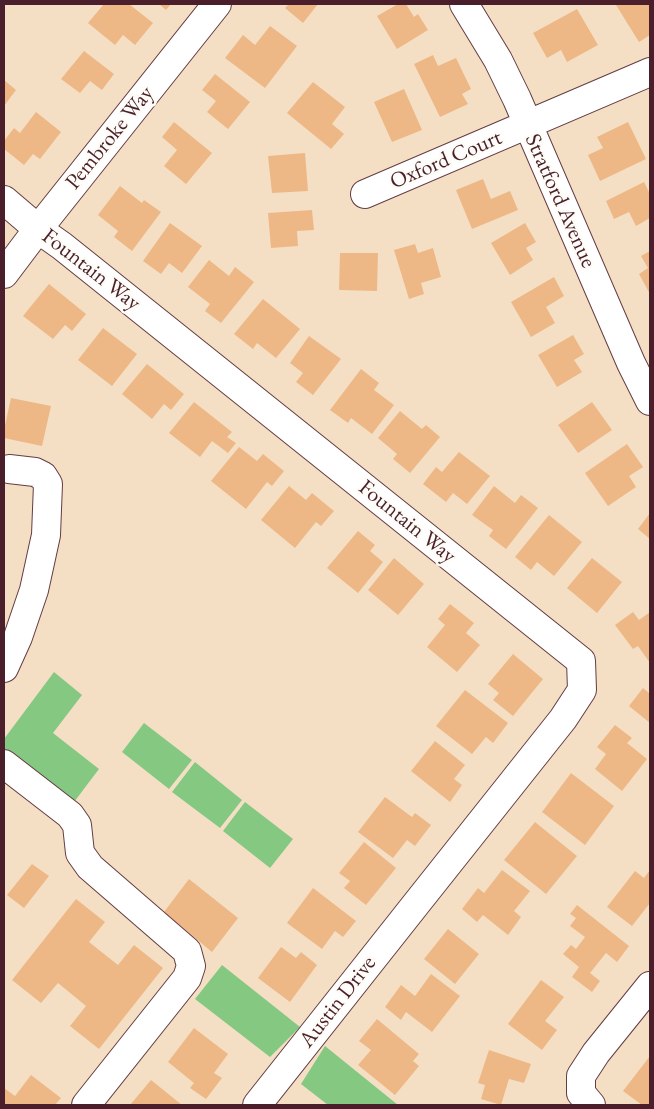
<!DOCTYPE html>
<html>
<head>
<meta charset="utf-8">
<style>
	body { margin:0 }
	#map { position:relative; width:654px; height:1109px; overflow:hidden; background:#f4dfc4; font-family:"EB Garamond",serif }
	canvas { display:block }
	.frame { position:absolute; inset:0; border:5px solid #4a1f2b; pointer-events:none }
</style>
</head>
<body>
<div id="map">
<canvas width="654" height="1109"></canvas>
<div class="frame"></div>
</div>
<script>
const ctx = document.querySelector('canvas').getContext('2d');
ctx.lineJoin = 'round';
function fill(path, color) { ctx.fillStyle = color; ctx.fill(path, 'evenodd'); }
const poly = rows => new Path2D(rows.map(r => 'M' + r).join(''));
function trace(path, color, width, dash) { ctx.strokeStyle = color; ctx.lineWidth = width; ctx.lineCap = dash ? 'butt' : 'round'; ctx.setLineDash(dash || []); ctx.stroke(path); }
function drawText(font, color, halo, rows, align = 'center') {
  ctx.font = font + ' "EB Garamond",serif'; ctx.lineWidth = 5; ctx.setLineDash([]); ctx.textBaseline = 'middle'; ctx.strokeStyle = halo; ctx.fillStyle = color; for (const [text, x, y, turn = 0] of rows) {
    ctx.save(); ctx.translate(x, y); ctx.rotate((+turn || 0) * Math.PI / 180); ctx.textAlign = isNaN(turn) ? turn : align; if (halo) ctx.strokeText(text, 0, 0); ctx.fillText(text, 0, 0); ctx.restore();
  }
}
const green = poly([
	[54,672,82,695,53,733,99,769,71,806,4,753,4,739],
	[144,723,192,760,169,789,122,752],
	[195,762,242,800,220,828,172,792],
	[245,802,293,839,270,868,223,831],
	[222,965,300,1027,270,1057,195,999],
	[325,1046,398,1105,328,1105,301,1084]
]);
const building = poly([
	[104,4,129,4,153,23,135,45,123,35,115,45,88,23],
	[159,4,171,4,166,10],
	[289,4,318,4,303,23,285,8],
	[398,4,406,4,414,17,418,14,428,30,397,49,377,16],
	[619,4,650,4,650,35,639,42,616,5],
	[577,9,598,45,567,62,561,50,547,58,533,33],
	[270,26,297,46,265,88,225,58,243,35,255,45],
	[84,51,114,74,102,90,90,81,80,93,61,79],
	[433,55,438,66,456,58,471,89,462,94,468,104,440,117,414,64],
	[215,74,250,102,228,129,207,112,216,101,202,90],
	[4,80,16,90,4,106],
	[313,82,345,107,332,124,344,134,331,149,287,113],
	[404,89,422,130,392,142,374,102],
	[36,112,61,132,40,159,33,154,24,165,4,149,4,141,14,128,20,133],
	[174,122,212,153,186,184,164,166,177,150,162,137],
	[628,122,646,159,600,181,588,155,603,148,597,137],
	[305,153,308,191,272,193,268,156],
	[483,179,491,199,510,191,518,210,472,229,456,190],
	[644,182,650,194,650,218,636,226,629,212,614,219,606,201],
	[120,186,142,203,144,200,161,212,132,251,114,237,118,231,98,215],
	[312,210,314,230,297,231,298,246,271,248,268,213],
	[170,223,202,246,182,273,169,263,161,274,143,261],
	[525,223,536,242,526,248,533,260,510,275,491,243],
	[415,244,418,253,433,248,441,277,421,283,424,294,409,299,394,250],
	[650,251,650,294,639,274,648,268,641,256],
	[340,253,378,253,377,291,339,290],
	[209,260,229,276,235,267,254,282,221,323,205,311,210,304,188,287],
	[554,277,564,296,546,307,555,323,531,337,511,302],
	[49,284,86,314,72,331,65,325,53,339,23,316],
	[263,299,300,329,276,358,257,343,253,349,234,334],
	[103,328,137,354,112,386,78,360],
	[573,335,584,354,574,360,582,372,557,387,538,355],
	[309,336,341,359,313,395,296,382,303,373,290,363],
	[147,364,184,394,171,410,164,404,152,419,122,394],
	[361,369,379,383,374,390,394,405,372,434,351,418,348,423,330,410],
	[11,398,51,406,42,446,4,438,4,430],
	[194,402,232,432,227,437,236,443,228,453,212,441,200,457,169,433],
	[592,402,612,430,578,453,558,425],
	[400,411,422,429,426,425,440,437,410,473,393,459,397,454,378,438],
	[627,444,643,467,629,476,636,487,608,506,585,473],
	[239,447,257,461,263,454,284,471,272,486,267,482,246,509,211,481],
	[459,452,490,476,467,504,453,493,446,502,423,484,436,467,442,472],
	[289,486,306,500,312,493,334,511,321,526,316,522,295,548,261,520],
	[494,486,515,503,521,495,538,508,506,549,489,536,493,530,472,515],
	[650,513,650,539,638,529],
	[549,515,582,542,554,576,537,562,531,570,515,557],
	[358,531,375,545,370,551,383,562,358,593,327,568],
	[394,558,424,584,398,615,368,590],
	[592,558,622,582,597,613,567,588],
	[450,604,474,623,466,633,480,645,457,672,427,647,445,625,438,619],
	[633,612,639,620,650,612,650,663,638,646,633,649,615,625],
	[513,654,543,679,513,716,493,700,499,693,488,684],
	[643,688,649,693,650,691,650,723,629,706],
	[465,690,508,723,493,743,486,737,472,754,436,726],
	[615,725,632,738,627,743,647,759,622,791,595,769,606,754,597,747],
	[435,741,465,765,454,779,462,785,450,802,411,771],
	[571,773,614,806,585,845,542,812],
	[385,797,412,817,415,813,431,825,415,846,407,840,393,858,358,832],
	[535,822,577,856,546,894,504,860],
	[364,842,396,868,366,905,344,888,350,881,339,873],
	[32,864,49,876,24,908,7,895],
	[502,870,530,891,514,911,521,917,508,935,483,915,477,922,462,909,478,888,484,893],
	[650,870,650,903,632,926,607,907,635,871,644,878],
	[189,879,238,918,212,952,164,912],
	[313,888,356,921,343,937,335,931,322,949,287,923],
	[76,899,105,922,89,942,118,965,134,945,163,968,99,1049,70,1026,86,1006,58,983,41,1003,12,980],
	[577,905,629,946,617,962,606,953,590,973,600,981,592,992,572,977,579,967,563,954,571,945,576,949,585,937,570,926,576,918,570,914],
	[448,929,479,954,455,984,424,959],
	[281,947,296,958,301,952,317,965,290,1002,258,978],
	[431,974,460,996,432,1032,406,1012,401,1020,385,1007,401,985,415,996],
	[541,980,564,997,545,1021,557,1030,542,1050,508,1024],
	[377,1019,419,1054,413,1061,419,1066,395,1095,358,1065,371,1050,359,1041],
	[194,1028,228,1054,214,1073,222,1078,206,1099,190,1088,194,1083,168,1062],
	[489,1050,531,1064,524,1083,509,1079,501,1105,481,1099,485,1085,478,1083],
	[650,1056,650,1105,642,1105,623,1091],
	[31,1075,61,1098,55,1105,4,1105,4,1088,15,1096],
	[151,1080,182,1105,130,1105]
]);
const minor = poly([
	[464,4,498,60,517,99,631,363,650,401],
	[365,194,650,72],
	[4,200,38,229,62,246,581,661,582,690,563,719,420,899,257,1105],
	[4,274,38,229,217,4],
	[4,668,18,637,34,590,46,535,48,484,43,476,35,472,9,469],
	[4,764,70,815,77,825,80,853,90,867,187,951,191,966,187,978,86,1105],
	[591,1105,581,1093,581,1076,596,1053,650,986]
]);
const streetNames = [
	["Pembroke Way",110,138,-51],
	["Oxford Court",446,160,-23],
	["Stratford Avenue",560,201,66],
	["Fountain Way",91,270,38],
	["Fountain Way",407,522,39],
	["Austin Drive",338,1002,-52]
];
fill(green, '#84c882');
fill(building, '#edb886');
trace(minor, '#643c42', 30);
trace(minor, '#fff', 28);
drawText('22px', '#4a1f2b', '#fdfcf7', streetNames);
</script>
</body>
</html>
